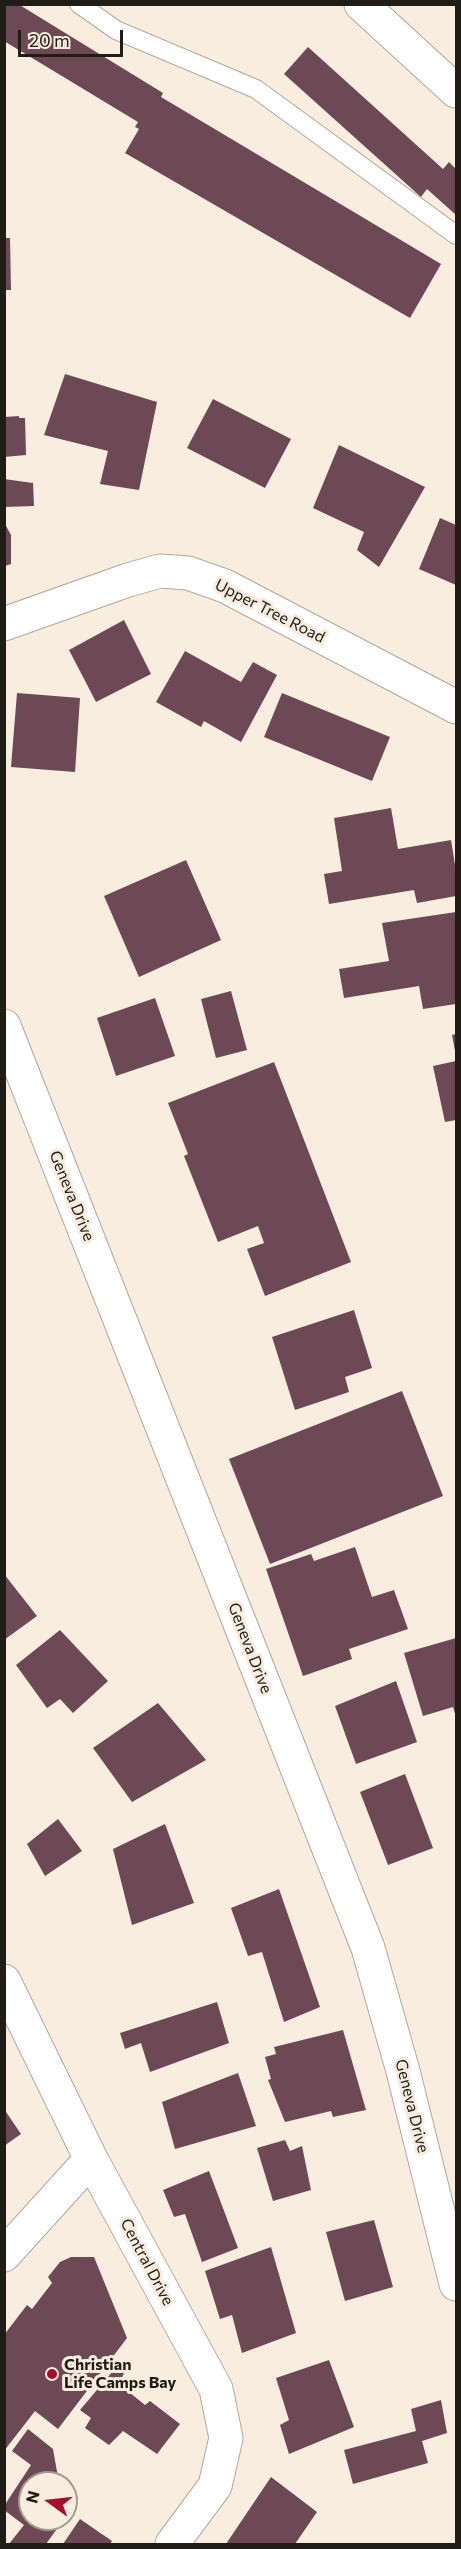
<!DOCTYPE html>
<html>
<head>
<meta charset="utf-8">
<style>
	body { margin:0 }
	#map { position:relative; width:461px; height:2549px; overflow:hidden; background:#f8edde; font-family:Commissioner,sans-serif }
	canvas { display:block }
	.frame { position:absolute; inset:0; border:6px solid #201d17; pointer-events:none }
	.north { position:absolute; left:18px; top:2471px; width:60px; height:60px; box-sizing:border-box; background:#f8edde; border:2px solid #a29a8e; border-radius:50%; rotate:285deg; font-size:16px; font-weight:700; line-height:24px; text-align:center; color:#201d17 }
	.north::after { content:''; display:block; margin:auto; width:21px; height:27px; background:#a60d2f; clip-path:polygon(50% 0,100% 100%,50% 72%,0 100%) }
	.scale { position:absolute; left:18px; top:30px; width:105px; height:27px; box-sizing:border-box; border:3px solid #201d17; border-top:0; padding-left:8px; font-size:18px; line-height:21px; white-space:nowrap; color:#201d17; -webkit-text-stroke:4px #f8edde; paint-order:stroke }
</style>
</head>
<body>
<div id="map">
<canvas width="461" height="2549"></canvas>
<div class="frame"></div>
<div class="north">N</div>
<div class="scale">20 m</div>
</div>
<script>
const ctx = document.querySelector('canvas').getContext('2d');
ctx.lineJoin = 'round';
function fill(path, color) { ctx.fillStyle = color; ctx.fill(path, 'evenodd'); }
const poly = rows => new Path2D(rows.map(r => 'M' + r).join(''));
function trace(path, color, width, dash) { ctx.strokeStyle = color; ctx.lineWidth = width; ctx.lineCap = dash ? 'butt' : 'round'; ctx.setLineDash(dash || []); ctx.stroke(path); }
function drawText(font, color, halo, rows, align = 'center') {
  ctx.font = font + ' Commissioner,sans-serif'; ctx.lineWidth = 6; ctx.setLineDash([]); ctx.textBaseline = 'middle'; ctx.strokeStyle = halo; ctx.fillStyle = color; for (const [text, x, y, turn = 0] of rows) {
    ctx.save(); ctx.translate(x, y); ctx.rotate((+turn || 0) * Math.PI / 180); ctx.textAlign = isNaN(turn) ? turn : align; if (halo) ctx.strokeText(text, 0, 0); ctx.fillText(text, 0, 0); ctx.restore();
  }
}
const building = poly([
	[4,4,18,4,163,93,161,97,441,264,410,318,125,153,139,129,135,127,138,122,4,41],
	[308,47,443,169,449,162,456,169,456,215,427,189,421,197,284,74],
	[4,238,10,238,11,290,4,290],
	[65,374,157,402,139,490,100,484,108,451,44,435],
	[213,399,291,439,265,488,187,448],
	[19,416,19,418,25,418,26,455,4,457,4,417],
	[339,445,425,487,379,567,357,550,364,532,313,508],
	[4,479,33,483,34,506,4,507],
	[440,518,456,525,456,585,419,569],
	[5,524,11,535,11,564,5,566],
	[124,620,151,674,96,702,69,650],
	[185,651,241,682,253,662,277,675,241,742,204,721,201,727,156,702],
	[17,693,80,698,75,772,11,767],
	[282,693,390,737,372,781,264,737],
	[391,808,398,849,451,840,456,871,456,896,417,903,414,890,329,904,324,874,342,871,334,818],
	[186,860,221,940,139,977,104,896],
	[456,912,456,1004,423,1009,419,986,344,998,339,969,389,961,382,923],
	[231,991,247,1050,216,1058,201,999],
	[155,998,175,1056,116,1076,97,1018],
	[456,1034,456,1051,455,1051,452,1035],
	[456,1061,456,1120,445,1122,433,1066],
	[274,1062,351,1262,265,1296,247,1249,264,1243,258,1226,218,1242,184,1156,188,1154,168,1103],
	[354,1310,372,1368,345,1377,349,1392,295,1410,272,1337],
	[402,1391,443,1496,270,1564,229,1459],
	[355,1547,372,1597,394,1590,408,1629,349,1649,352,1659,303,1676,266,1569,311,1554,314,1561],
	[4,1574,37,1616,4,1640],
	[60,1630,108,1681,73,1713,60,1699,47,1708,16,1665],
	[456,1638,456,1717,453,1707,423,1716,404,1653],
	[396,1681,417,1742,356,1764,335,1706],
	[158,1703,206,1760,132,1802,93,1748],
	[405,1774,433,1848,388,1865,360,1792],
	[58,1819,82,1851,45,1876,27,1844],
	[165,1824,194,1903,132,1925,113,1849],
	[279,1889,320,2007,284,2022,262,1952,248,1956,231,1908],
	[217,2002,229,2043,150,2072,141,2043,125,2049,120,2033],
	[343,2030,366,2110,333,2117,331,2111,285,2122,268,2080,271,2079,265,2057,276,2054,274,2047],
	[238,2073,256,2126,175,2149,162,2102],
	[4,2109,21,2134,4,2146],
	[285,2140,290,2151,302,2146,311,2190,273,2201,257,2148],
	[209,2171,238,2248,202,2262,185,2214,174,2217,163,2190],
	[374,2220,393,2287,345,2301,326,2232],
	[271,2247,296,2333,242,2353,232,2315,220,2319,205,2271],
	[71,2257,94,2257,127,2338,58,2429,35,2411,4,2451,4,2335,27,2305,32,2309,52,2283,48,2277,60,2262],
	[329,2360,354,2427,289,2454,280,2425,289,2420,276,2378],
	[118,2365,125,2371,119,2384,145,2405,150,2401,180,2424,157,2454,123,2431,109,2445,85,2428,91,2418,80,2410],
	[441,2400,447,2433,422,2441,428,2463,353,2484,344,2450,416,2431,411,2409],
	[28,2429,53,2449,59,2483,30,2483,30,2519,64,2519,46,2544,9,2544,24,2525,4,2510,4,2506,31,2465,12,2451],
	[271,2477,317,2512,295,2544,226,2544],
	[80,2519,112,2541,110,2544,63,2544]
]);
const lane = poly([
	[79,4,116,30,256,89,456,235]
]);
const street = poly([
	[361,4,456,91],
	[4,624,128,580,160,571,188,573,225,586,456,707],
	[4,1981,91,2159,216,2389,226,2438,215,2486,172,2544],
	[4,2255,91,2159]
]);
const secondary = poly([
	[4,1026,368,1948,403,2071,456,2284]
]);
const markers = [
	[52,2374,6,"#a60d2f"]
];
const streetNames = [
	["Upper Tree Road",270,611,27],
	["Geneva Drive",72,1196,68],
	["Geneva Drive",250,1648,69],
	["Geneva Drive",412,2106,76],
	["Central Drive",147,2262,62]
];
const poiNames = [
	["Christian",64,2365],
	["Life Camps Bay",64,2383]
];
fill(building, '#6c4955');
trace(lane, '#b2a89a', 20);
trace(street, '#b2a89a', 35);
trace(secondary, '#b2a89a', 35);
trace(lane, '#fff', 18);
trace(street, '#fff', 33);
trace(secondary, '#fff', 33);
for (const [x, y, r, color] of markers) { const dot = new Path2D(); dot.arc(x, y, r, 0, 2 * Math.PI); ctx.fillStyle = color; ctx.fill(dot); trace(dot, '#f8edde', 2); }
drawText('16px', '#201d17', '#f8edde', streetNames);
drawText('bold 16px', '#201d17', '#f8edde', poiNames, 'left');
</script>
</body>
</html>
